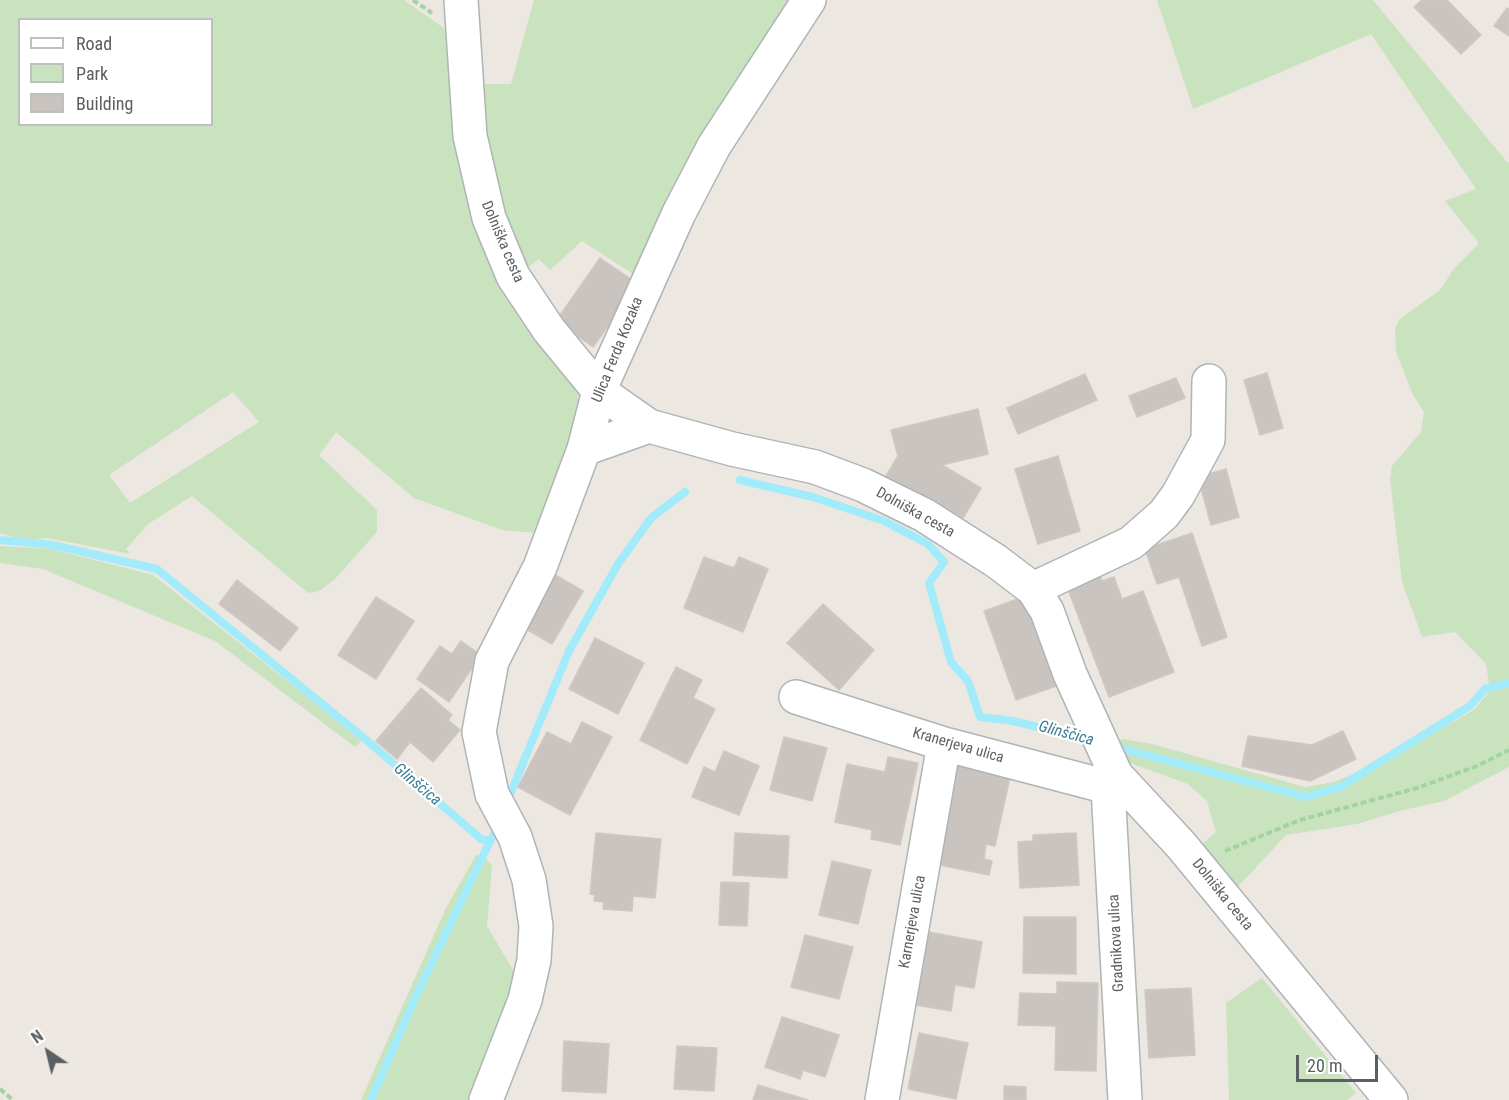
<!DOCTYPE html>
<html>
<head>
<meta charset="utf-8">
<style>
	body { margin:0 }
	#map { position:relative; width:1509px; height:1100px; overflow:hidden; background:#ece7e1; font-family:"Roboto Condensed",sans-serif }
	canvas { display:block }
	.legend { position:absolute; left:18px; top:18px; width:195px; height:108px; box-sizing:border-box; background:#fff; border:2px solid #bdbfc0; margin:0; padding:8px 10px; list-style:none; font-size:18px; color:#5a5f62 }
	.legend li { display:flex; align-items:center; gap:12px; height:30px }
	.legend b { width:30px; border:2px solid #bdbfc0 }
	.north { position:absolute; left:18px; top:1022px; width:60px; height:60px; -webkit-text-stroke:4px #fff; paint-order:stroke; rotate:325deg; font-size:16px; font-weight:700; line-height:24px; text-align:center; color:#5a5f62 }
	.north::after { content:''; display:block; margin:auto; width:21px; height:27px; background:#5a5f62; clip-path:polygon(50% 0,100% 100%,50% 72%,0 100%) }
	.scale { position:absolute; left:1296px; top:1055px; width:82px; height:27px; box-sizing:border-box; border:3px solid #5a5f62; border-top:0; padding-left:8px; font-size:18px; line-height:21px; white-space:nowrap; color:#5a5f62; -webkit-text-stroke:4px #fff; paint-order:stroke }
</style>
</head>
<body>
<div id="map">
<canvas width="1509" height="1100"></canvas>
<ul class="legend">
<li><b style="height:8px;background:#fff"></b>Road</li>
<li><b style="height:16px;background:#c8e3be"></b>Park</li>
<li><b style="height:16px;background:#cac4c1"></b>Building</li>
</ul>
<div class="north">N</div>
<div class="scale">20 m</div>
</div>
<script>
const ctx = document.querySelector('canvas').getContext('2d');
ctx.lineJoin = 'round';
function fill(path, color) { ctx.fillStyle = color; ctx.fill(path, 'evenodd'); }
const poly = rows => new Path2D(rows.map(r => 'M' + r).join(''));
function trace(path, color, width, dash) { ctx.strokeStyle = color; ctx.lineWidth = width; ctx.lineCap = dash ? 'butt' : 'round'; ctx.setLineDash(dash || []); ctx.stroke(path); }
function drawText(font, color, halo, rows, align = 'center') {
  ctx.font = font + ' "Roboto Condensed",sans-serif'; ctx.lineWidth = 4.5; ctx.setLineDash([]); ctx.textBaseline = 'middle'; ctx.strokeStyle = halo; ctx.fillStyle = color; for (const [text, x, y, turn = 0] of rows) {
    ctx.save(); ctx.translate(x, y); ctx.rotate((+turn || 0) * Math.PI / 180); ctx.textAlign = isNaN(turn) ? turn : align; if (halo) ctx.strokeText(text, 0, 0); ctx.fillText(text, 0, 0); ctx.restore();
  }
}
const green = poly([
	[0,0,404,0,445,29,468,164,578,388,579,421,536,533,502,530,414,498,336,432,319,455,377,510,377,532,334,580,319,591,308,593,192,496,148,524,126,549,130,554,48,538,23,540,0,533],
	[20,20,212,20,212,124,20,124],
	[233,392,259,422,130,503,109,475],
	[534,0,800,0,641,279,582,241,550,270,539,259,523,271,495,211,477,84,511,84],
	[1157,0,1373,0,1507,162,1509,162,1509,767,1444,801,1403,810,1357,824,1286,835,1234,891,1203,843,1216,832,1207,801,1188,784,1119,759,1116,741,1123,739,1152,744,1305,787,1334,782,1387,760,1474,710,1490,691,1486,664,1455,632,1422,637,1402,582,1390,479,1392,466,1421,432,1424,412,1413,395,1396,352,1395,328,1400,319,1440,290,1453,270,1479,243,1445,201,1476,189,1371,34,1193,109],
	[0,546,51,549,153,575,362,740,355,747,215,641,43,569,0,563],
	[476,855,485,857,492,866,487,926,513,970,513,1004,478,1100,361,1100,446,908],
	[1262,978,1356,1093,1347,1100,1229,1100,1226,1003]
]);
const stream = poly([
	[740,480,813,497,884,521,928,544,944,562,929,583,951,662,968,681,980,717,1013,721,1091,740],
	[0,540,53,545,157,569,364,738,481,839,490,841,499,826],
	[1112,746,1306,797,1340,787,1470,706,1485,689,1509,683],
	[507,802,569,651,618,564,651,518,685,492],
	[371,1100,416,996,490,841]
]);
const building = poly([
	[1422,0,1447,0,1481,35,1461,54,1414,7,1422,0],
	[1507,8,1509,9,1509,36,1494,26,1507,8],
	[600,258,638,284,593,347,556,321,600,258],
	[1267,373,1283,428,1260,435,1244,380,1267,373],
	[1085,374,1097,400,1018,434,1007,408,1085,374],
	[1176,378,1185,398,1137,417,1129,396,1176,378],
	[978,409,988,454,942,465,981,488,963,518,886,476,898,456,891,430,978,409],
	[1058,456,1080,531,1038,544,1015,469,1058,456],
	[1226,469,1239,517,1211,525,1198,477,1226,469],
	[1192,533,1227,637,1202,646,1179,577,1157,584,1145,549,1192,533],
	[704,557,734,568,739,557,768,569,743,632,684,608,704,557],
	[1099,571,1102,581,1114,577,1122,599,1143,591,1174,672,1109,697,1066,584,1099,571],
	[550,572,583,591,552,644,519,625,550,572],
	[237,580,298,628,280,651,219,604,237,580],
	[376,597,414,621,376,679,338,655,376,597],
	[1023,597,1056,686,1016,700,984,611,1023,597],
	[823,604,874,650,839,690,787,643,823,604],
	[595,638,644,663,618,714,569,689,595,638],
	[461,641,481,655,449,702,417,679,440,646,452,654,461,641],
	[676,667,702,680,693,698,715,709,687,764,640,740,676,667],
	[421,688,452,715,448,720,460,730,433,762,410,742,397,759,376,741,421,688],
	[582,722,612,737,570,815,518,787,547,732,571,744,582,722],
	[1343,731,1356,759,1310,781,1242,766,1248,736,1312,745,1343,731],
	[784,737,827,748,812,801,770,790,784,737],
	[724,751,759,766,739,815,692,797,704,767,715,772,724,751],
	[888,757,918,763,900,845,871,839,872,830,835,822,847,764,885,772,888,757],
	[952,759,1011,772,995,846,986,844,984,859,992,861,989,875,935,864,952,759],
	[596,833,661,839,655,898,633,896,632,911,603,909,604,902,594,901,595,895,590,894,596,833],
	[735,833,789,836,787,878,733,875,735,833],
	[1076,833,1079,885,1020,888,1018,842,1033,841,1033,835,1076,833],
	[832,861,871,870,858,924,819,915,832,861],
	[721,882,749,883,747,926,719,925,721,882],
	[1024,917,1076,917,1076,974,1023,973,1024,917],
	[923,931,982,942,974,988,955,985,951,1011,910,1004,923,931],
	[805,935,853,947,839,999,791,987,805,935],
	[1057,982,1098,983,1096,1071,1055,1070,1056,1026,1018,1025,1020,993,1057,994,1057,982],
	[1191,988,1195,1055,1149,1058,1145,990,1191,988],
	[782,1017,839,1035,825,1077,803,1070,800,1079,765,1067,782,1017],
	[919,1033,968,1043,956,1099,908,1089,919,1033],
	[564,1041,609,1044,606,1093,562,1091,564,1041],
	[677,1046,717,1048,714,1091,674,1089,677,1046],
	[758,1085,808,1100,753,1100,758,1085],
	[1004,1086,1026,1087,1026,1100,1004,1100,1004,1086]
]);
const path = poly([
	[413,0,432,13],
	[1225,851,1300,820,1417,788,1477,766,1509,750],
	[0,1089,13,1100]
]);
const minor = poly([
	[461,0,470,136,489,218,513,276,549,330,599,391,649,426,732,449,815,467,863,485,924,515,996,561,1033,589,1047,611,1070,674,1116,775,1181,845,1391,1100],
	[584,449,649,426],
	[1033,589,1131,543,1164,514,1178,495,1208,440,1209,381],
	[796,697,944,744,1108,787,1116,775],
	[1108,787,1125,1100],
	[486,1100,525,1000,534,960,536,926,529,880,515,837,492,794,479,732,492,661,540,567,584,449,599,391,679,213,714,146,809,0],
	[882,1100,944,744]
]);
const streetNames = [
	["Dolniška cesta",502,242,67],
	["Ulica Ferda Kozaka",618,350,-68],
	["Dolniška cesta",915,513,29],
	["Kranerjeva ulica",958,746,16],
	["Dolniška cesta",1222,895,51],
	["Karnerjeva ulica",913,922,-80],
	["Gradnikova ulica",1117,943,-93]
];
const waterNames = [
	["Glinščica",1066,734,15],
	["Glinščica",417,785,40]
];
fill(green, '#c8e3be');
trace(stream, '#a2ebfb', 8);
fill(building, '#cac4c1');
trace(building, '#d0c7c0', 1.5);
trace(minor, '#afb4b6', 36);
trace(path, '#a2d4a2', 4, [6, 3]);
trace(minor, '#fff', 33);
drawText('15px', '#5a5f62', '#fff', streetNames);
drawText('italic 16px', '#3a7c92', '#fff', waterNames);
</script>
</body>
</html>
